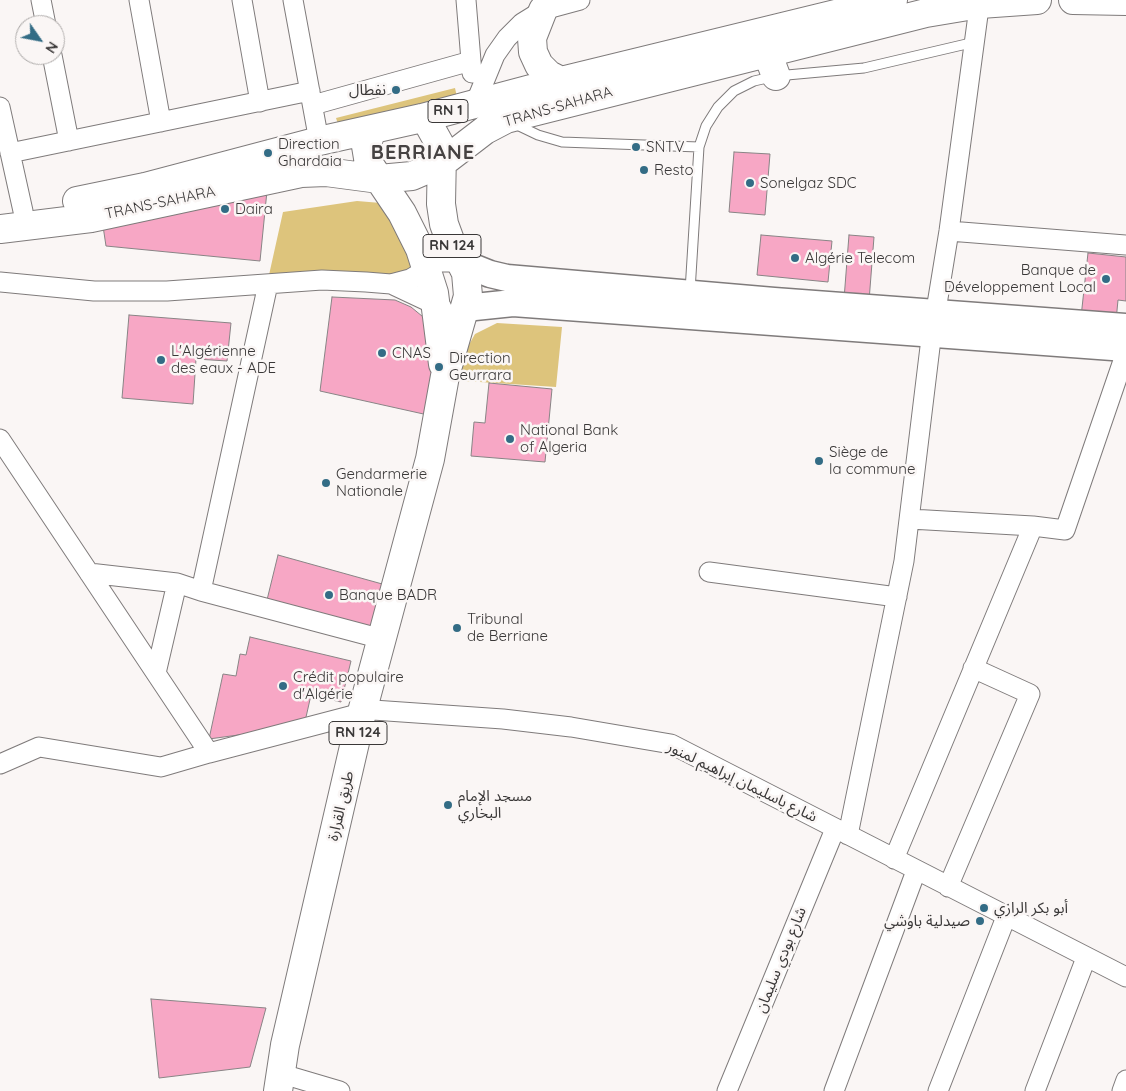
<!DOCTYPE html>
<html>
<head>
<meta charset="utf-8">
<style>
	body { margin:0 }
	#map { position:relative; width:1126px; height:1091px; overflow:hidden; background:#faf6f5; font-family:Quicksand,sans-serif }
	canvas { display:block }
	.north { position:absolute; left:15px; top:15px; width:50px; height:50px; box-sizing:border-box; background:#faf6f5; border:1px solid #adaaa9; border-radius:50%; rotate:123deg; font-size:14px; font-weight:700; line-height:20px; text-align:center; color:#3a3838 }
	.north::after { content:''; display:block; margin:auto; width:18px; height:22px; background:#336c85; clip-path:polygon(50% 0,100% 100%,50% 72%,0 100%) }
</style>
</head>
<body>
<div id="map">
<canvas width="1126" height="1091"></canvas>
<div class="north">N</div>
</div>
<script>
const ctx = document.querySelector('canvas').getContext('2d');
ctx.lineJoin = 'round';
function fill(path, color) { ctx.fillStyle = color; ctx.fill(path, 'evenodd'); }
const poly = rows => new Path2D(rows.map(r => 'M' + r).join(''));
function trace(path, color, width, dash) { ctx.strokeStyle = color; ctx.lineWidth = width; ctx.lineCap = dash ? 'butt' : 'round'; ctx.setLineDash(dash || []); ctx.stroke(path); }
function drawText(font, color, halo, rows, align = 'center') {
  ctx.font = font + ' Quicksand,"Noto Sans Arabic",sans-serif'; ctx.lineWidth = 5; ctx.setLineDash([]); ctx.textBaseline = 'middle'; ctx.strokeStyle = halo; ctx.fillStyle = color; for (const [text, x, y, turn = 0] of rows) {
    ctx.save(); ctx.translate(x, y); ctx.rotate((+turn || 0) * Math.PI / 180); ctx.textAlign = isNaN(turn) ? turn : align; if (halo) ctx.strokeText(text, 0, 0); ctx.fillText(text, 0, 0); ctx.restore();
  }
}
const green = poly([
	[455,88,457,97,339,127,336,118],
	[357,201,381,203,410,239,416,288,267,284,283,212],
	[497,323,562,327,556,387,449,380,475,334]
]);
const building = poly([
	[734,152,770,154,765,215,729,212,734,152],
	[267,191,260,261,106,246,103,226,267,191],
	[761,235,832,241,828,282,757,275,761,235],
	[849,235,874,237,869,301,844,299,849,235],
	[1088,253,1126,257,1126,301,1118,300,1116,321,1081,317,1088,253],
	[332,297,395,300,411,307,428,321,437,417,320,391,332,297],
	[129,315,231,323,227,361,196,359,193,404,122,398,129,315],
	[489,383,552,389,545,462,471,456,474,422,485,423,489,383],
	[278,555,393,587,379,635,266,604,278,555],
	[250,637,351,661,341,702,311,695,304,726,209,739,223,674,236,676,240,654,246,655,250,637],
	[151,999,266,1008,250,1067,159,1078,151,999]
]);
const lane = poly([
	[515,124,538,135,562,142,699,147],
	[690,291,699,147,706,126,718,107,734,91,754,81,776,76,864,68,975,42]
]);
const street = poly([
	[41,0,46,25],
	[139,0,161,122],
	[242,0,260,102],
	[293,0,319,141],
	[466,0,472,73],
	[52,55,69,141],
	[475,104,495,55,507,38,522,23,543,10,580,0],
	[313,105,471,61],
	[0,107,23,211],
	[10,153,310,91],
	[949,231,1126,245],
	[0,282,94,291,167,291,322,280,366,282,391,284,442,308],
	[268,284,201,591,382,639],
	[391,284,410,279,439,262,460,262],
	[0,439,209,753,161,767,39,747,0,764],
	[910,519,1033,526,1065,530,1126,352],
	[709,572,897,597],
	[89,573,177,583,201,591],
	[156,673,177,583],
	[209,753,373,710,503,719,571,727,671,744,1126,977],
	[848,835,904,561,930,347,949,231,980,0],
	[894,859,1033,526],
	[948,887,1030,694,973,668],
	[279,1073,340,1091],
	[727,1091,835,829],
	[834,1091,916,871],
	[938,1091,1006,917],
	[1035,1091,1086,958],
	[1122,1091,1126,1080]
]);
const secondary = poly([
	[460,262,490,274,507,278,774,301,1126,327],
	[465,308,513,303,1126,348]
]);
const primary = poly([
	[1073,0,1126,1],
	[543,10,532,38,533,52,539,65,549,75,561,81],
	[767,52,776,76],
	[372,130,366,146,369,164,402,213,420,249,434,293,443,364],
	[77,201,145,187,319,141,422,118,561,81,893,0],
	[0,229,91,218,301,173,326,172,379,179,412,176,442,163,485,130,506,119,529,113,926,13,980,4,1037,0],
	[278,1091,285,1045,362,712,430,459,445,376,468,296,466,273,451,243,444,224,441,204,442,153,439,143,429,125,422,118]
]);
const markers = [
	[396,90,5,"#336c85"],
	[636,147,5,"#336c85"],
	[268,153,5,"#336c85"],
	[644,170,5,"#336c85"],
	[750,183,5,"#336c85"],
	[225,209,5,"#336c85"],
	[795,258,5,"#336c85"],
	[1106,279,5,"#336c85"],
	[382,353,5,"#336c85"],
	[161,360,5,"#336c85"],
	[439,367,5,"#336c85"],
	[510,439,5,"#336c85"],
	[819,461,5,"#336c85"],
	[326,483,5,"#336c85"],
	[329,595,5,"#336c85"],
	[457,628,5,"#336c85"],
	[283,686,5,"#336c85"],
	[448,805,5,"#336c85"],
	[984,908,5,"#336c85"],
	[980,921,5,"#336c85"]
];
const shields = [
	[448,111,40],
	[452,246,58],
	[358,733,58]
];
const shieldNames = [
	["RN 1",448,111],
	["RN 124",452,246],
	["RN 124",358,733]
];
const poiNames = [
	["نفطال",386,90,"right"],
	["Direction",278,144],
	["Ghardaia",278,161],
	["SNTV",646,147],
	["Resto",654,170],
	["Sonelgaz SDC",760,183],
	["Daira",235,209],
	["Algérie Telecom",805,258],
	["Banque de",1096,270,"right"],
	["Développement Local",1096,287,"right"],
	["L'Algérienne",171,351],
	["des eaux - ADE",171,368],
	["CNAS",392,353],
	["Direction",449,358],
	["Geurrara",449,375],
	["National Bank",520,430],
	["of Algeria",520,447],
	["Siège de",829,452],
	["la commune",829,469],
	["Gendarmerie",336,474],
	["Nationale",336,491],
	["Banque BADR",339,595],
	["Tribunal",467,619],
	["de Berriane",467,636],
	["Crédit populaire",293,677],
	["d'Algérie",293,694],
	["مسجد الإمام",458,796],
	["البخاري",458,813],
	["أبو بكر الرازي",994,908],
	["صيدلية باوشي",970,921,"right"]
];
const streetNames = [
	["TRANS-SAHARA",558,107,-16],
	["TRANS-SAHARA",160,203,-12],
	["شارع باسليمان إبراهيم لمنور",742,782,26],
	["طريق القرارة",341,806,-77],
	["شارع بودي سليمان",781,960,-68]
];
const districtNames = [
	["BERRIANE",423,153]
];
fill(green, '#ddc47c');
fill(building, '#f7a7c5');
trace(building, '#888485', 1);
trace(lane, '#7f7b7b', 11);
trace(street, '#7f7b7b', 21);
trace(secondary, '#7f7b7b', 29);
trace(primary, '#7f7b7b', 30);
trace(lane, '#fff', 9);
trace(street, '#fff', 19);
trace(secondary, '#fff', 26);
trace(primary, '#fff', 28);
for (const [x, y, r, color] of markers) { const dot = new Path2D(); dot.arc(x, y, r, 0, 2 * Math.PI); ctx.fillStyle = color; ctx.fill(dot); trace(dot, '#faf6f5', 2); }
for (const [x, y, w] of shields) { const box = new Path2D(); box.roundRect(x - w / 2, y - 11.5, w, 23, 4); ctx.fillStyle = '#faf6f5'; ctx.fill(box); trace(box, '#3a3838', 1); }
drawText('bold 14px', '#3a3838', null, shieldNames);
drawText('15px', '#3a3838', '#faf6f5', poiNames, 'left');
drawText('15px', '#3a3838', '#faf6f5', streetNames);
ctx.letterSpacing = '1px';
drawText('bold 20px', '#464242', '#faf6f5', districtNames);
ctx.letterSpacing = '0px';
</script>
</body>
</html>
